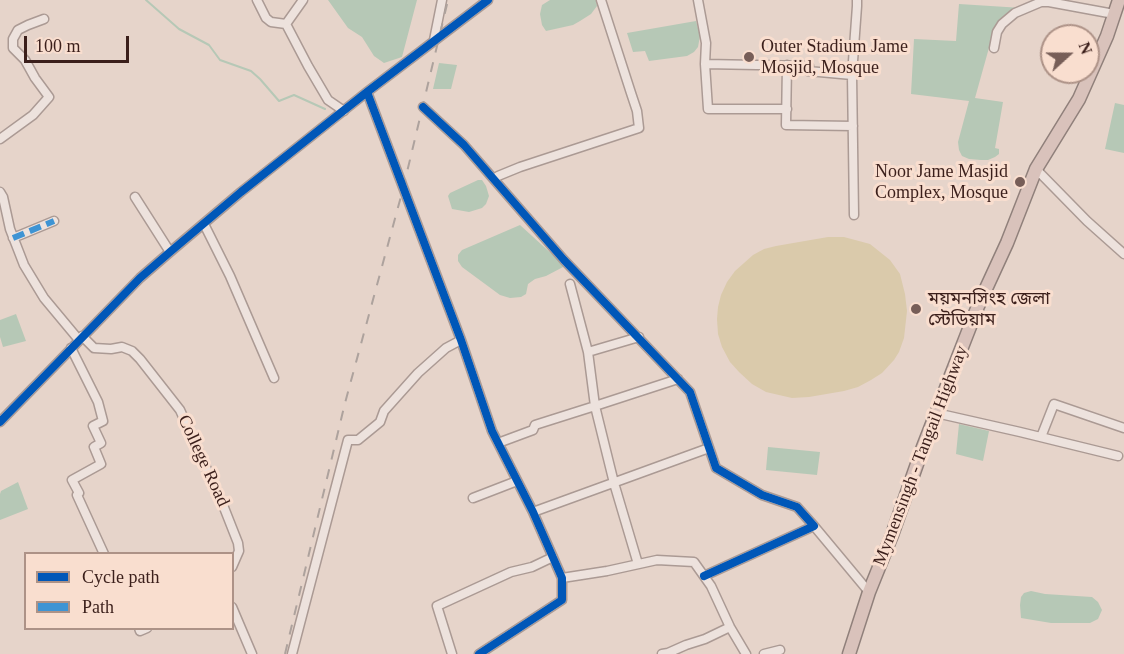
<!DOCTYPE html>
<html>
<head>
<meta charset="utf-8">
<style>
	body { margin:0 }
	#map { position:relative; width:1124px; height:654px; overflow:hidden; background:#e6d4ca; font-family:"Times New Roman",serif }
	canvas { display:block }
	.legend { position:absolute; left:24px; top:552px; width:210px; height:78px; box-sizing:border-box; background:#f9decf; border:2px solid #ad9287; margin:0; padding:8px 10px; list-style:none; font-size:18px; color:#3b1f1b }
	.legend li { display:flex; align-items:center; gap:12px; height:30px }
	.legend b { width:30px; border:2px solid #ad9287 }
	.north { position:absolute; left:1040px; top:24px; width:60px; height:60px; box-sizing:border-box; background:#f9decf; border:2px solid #ad9287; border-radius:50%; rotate:69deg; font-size:16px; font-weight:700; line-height:24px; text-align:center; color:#3b1f1b }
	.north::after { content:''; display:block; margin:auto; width:21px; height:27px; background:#775e58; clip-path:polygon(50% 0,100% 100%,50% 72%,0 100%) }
	.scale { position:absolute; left:24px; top:36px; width:105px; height:27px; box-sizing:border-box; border:3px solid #3b1f1b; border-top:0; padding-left:8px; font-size:18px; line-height:21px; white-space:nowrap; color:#3b1f1b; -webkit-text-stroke:4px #f9decf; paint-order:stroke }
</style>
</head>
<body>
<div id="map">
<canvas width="1124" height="654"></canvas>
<ul class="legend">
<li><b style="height:8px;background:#0057b8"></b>Cycle path</li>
<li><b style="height:8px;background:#3e94d4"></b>Path</li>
</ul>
<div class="north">N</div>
<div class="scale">100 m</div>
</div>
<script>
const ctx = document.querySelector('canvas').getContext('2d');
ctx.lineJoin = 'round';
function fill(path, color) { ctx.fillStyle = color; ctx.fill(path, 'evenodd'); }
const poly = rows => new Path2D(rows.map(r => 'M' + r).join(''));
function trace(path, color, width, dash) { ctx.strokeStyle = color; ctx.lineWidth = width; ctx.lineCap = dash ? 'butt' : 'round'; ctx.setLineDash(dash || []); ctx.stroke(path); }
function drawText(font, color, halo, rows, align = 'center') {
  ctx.font = font + ' "Times New Roman","Noto Sans Bengali",serif'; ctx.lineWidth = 6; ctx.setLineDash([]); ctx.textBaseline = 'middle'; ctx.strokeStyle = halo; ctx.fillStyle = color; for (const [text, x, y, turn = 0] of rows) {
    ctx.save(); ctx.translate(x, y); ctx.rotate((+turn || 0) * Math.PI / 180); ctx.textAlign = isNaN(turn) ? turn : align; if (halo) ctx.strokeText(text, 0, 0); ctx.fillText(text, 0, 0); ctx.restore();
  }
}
const green = poly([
	[828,237,844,237,870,244,890,260,900,274,905,294,907,311,904,338,899,352,894,360,882,373,871,380,858,387,844,391,809,397,792,398,766,392,752,384,739,372,730,362,722,347,718,334,717,319,718,307,721,295,727,282,735,271,753,255,764,249,776,246]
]);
const water = poly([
	[328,0,417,0,402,57,384,63,374,56,362,37,348,28],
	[550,0,596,0,597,6,591,14,580,21,573,25,546,31,542,25,540,14,542,5],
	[959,4,1022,8,1003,17,997,24,992,37,975,98,1003,102,995,148,999,149,999,154,995,157,988,160,981,160,969,159,962,156,959,150,958,142,969,101,911,94,914,39,956,41],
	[696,21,700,36,698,47,694,52,687,56,649,61,645,51,633,52,627,33],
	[439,63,457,65,451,89,433,89],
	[1115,103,1124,105,1124,153,1105,149],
	[478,180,482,180,486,186,489,196,486,204,482,208,469,212,452,209,448,196,450,193],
	[520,225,565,266,546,276,535,279,528,284,526,294,521,297,510,298,500,295,462,267,458,261,458,255,462,250],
	[16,314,26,341,3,347,0,337,0,320],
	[959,424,989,431,983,461,956,454],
	[768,447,820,452,817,475,766,470],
	[18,482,28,509,0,520,0,494,1,491],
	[1031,591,1045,594,1092,597,1098,602,1102,610,1098,619,1090,623,1051,623,1021,618,1020,605,1021,597,1024,593]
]);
const stream = poly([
	[146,0,179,29,209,45,220,60,251,71,260,79,279,101,294,95,325,109]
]);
const minor = poly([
	[257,0,266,18,271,22,286,24],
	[303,0,286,24,308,66,328,100,344,111],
	[698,0,706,43,705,64,708,109,787,109],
	[434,40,442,0],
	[994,48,997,32,1002,24,1015,13,1041,2,1049,2,1114,14],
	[705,64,809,66,808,71,852,75],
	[787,65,786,125,853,126],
	[367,92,461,340,492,431,533,512,562,578,562,600,479,654],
	[423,107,464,145,564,260,690,392,716,468,762,495,797,507,814,526,704,576],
	[0,139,33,115,49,97,35,78,25,60,13,48,13,39,18,30,28,25,44,19],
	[1036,169,1087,221,1124,254],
	[498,176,520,167,639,128,637,111,631,93,601,0],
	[0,192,3,197,10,229,24,265,44,298,79,340],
	[135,197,170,252],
	[854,215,852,75,857,6,857,0],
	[204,224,230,276,274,378],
	[13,238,54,221],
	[570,284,588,352],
	[82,336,94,348,111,349,122,347,132,351,140,359,180,410,223,505,238,543,239,551,232,567],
	[71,348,98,402,103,421,93,426,101,443,94,447,101,464,72,480,79,493,77,495,104,554],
	[936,413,1020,432,1118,456],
	[0,422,140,278,170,252,241,192,367,92,488,0],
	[1041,437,1054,404,1124,428],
	[498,443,533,430,535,425,595,406,588,352,639,337],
	[473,498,517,481],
	[533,512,709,448],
	[814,526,869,592],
	[638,564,614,483,595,406,678,379],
	[562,578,607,571,657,560,694,562,711,586,730,627,746,654],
	[232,607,252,654],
	[139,628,140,631,147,628],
	[292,654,348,440,358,440,380,422,384,411,418,373,446,348,461,340],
	[452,654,437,606,511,572,532,567,553,557],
	[662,654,668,653,686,645,705,639,730,627],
	[764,654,780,650]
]);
const highway = poly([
	[849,654,869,592,892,535,923,447,978,306,1007,243,1036,169,1079,99,1107,36,1119,0]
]);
const rail = poly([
	[285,654,345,403,403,189,448,0]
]);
const quiet = poly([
	[13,238,54,221]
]);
const cycleway = poly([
	[367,92,461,340,492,431,533,512,562,578,562,600,479,654],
	[423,107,464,145,564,260,690,392,716,468,762,495,797,507,814,526,704,576],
	[0,422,140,278,170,252,241,192,367,92,488,0]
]);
const markers = [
	[749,57,6,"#775e58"],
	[1020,182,6,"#775e58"],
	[916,309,6,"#775e58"]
];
const poiNames = [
	["Outer Stadium Jame",761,47],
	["Mosjid, Mosque",761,68],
	["Noor Jame Masjid",1008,172,"right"],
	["Complex, Mosque",1008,193,"right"],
	["ময়মনসিংহ জেলা",928,299],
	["স্টেডিয়াম",928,320]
];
const streetNames = [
	["Mymensingh - Tangail Highway",921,456,-69],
	["College Road",203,461,65]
];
fill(green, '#dacaab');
fill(water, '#b6c8b6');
trace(stream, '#b6c8b6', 2);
trace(minor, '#ab9a94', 11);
trace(highway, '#90807b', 15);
trace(minor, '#ede2dd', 8);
trace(highway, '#d9c2bb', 12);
trace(rail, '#ada29d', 2, [10, 10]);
trace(quiet, '#3e94d4', 6, [12, 6]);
trace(cycleway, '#0057b8', 8);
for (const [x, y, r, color] of markers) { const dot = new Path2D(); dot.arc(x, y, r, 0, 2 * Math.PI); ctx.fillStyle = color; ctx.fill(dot); trace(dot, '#f9decf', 2); }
drawText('18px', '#3b1f1b', '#f9decf', poiNames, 'left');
drawText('18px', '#3b1f1b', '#f9decf', streetNames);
</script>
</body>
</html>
